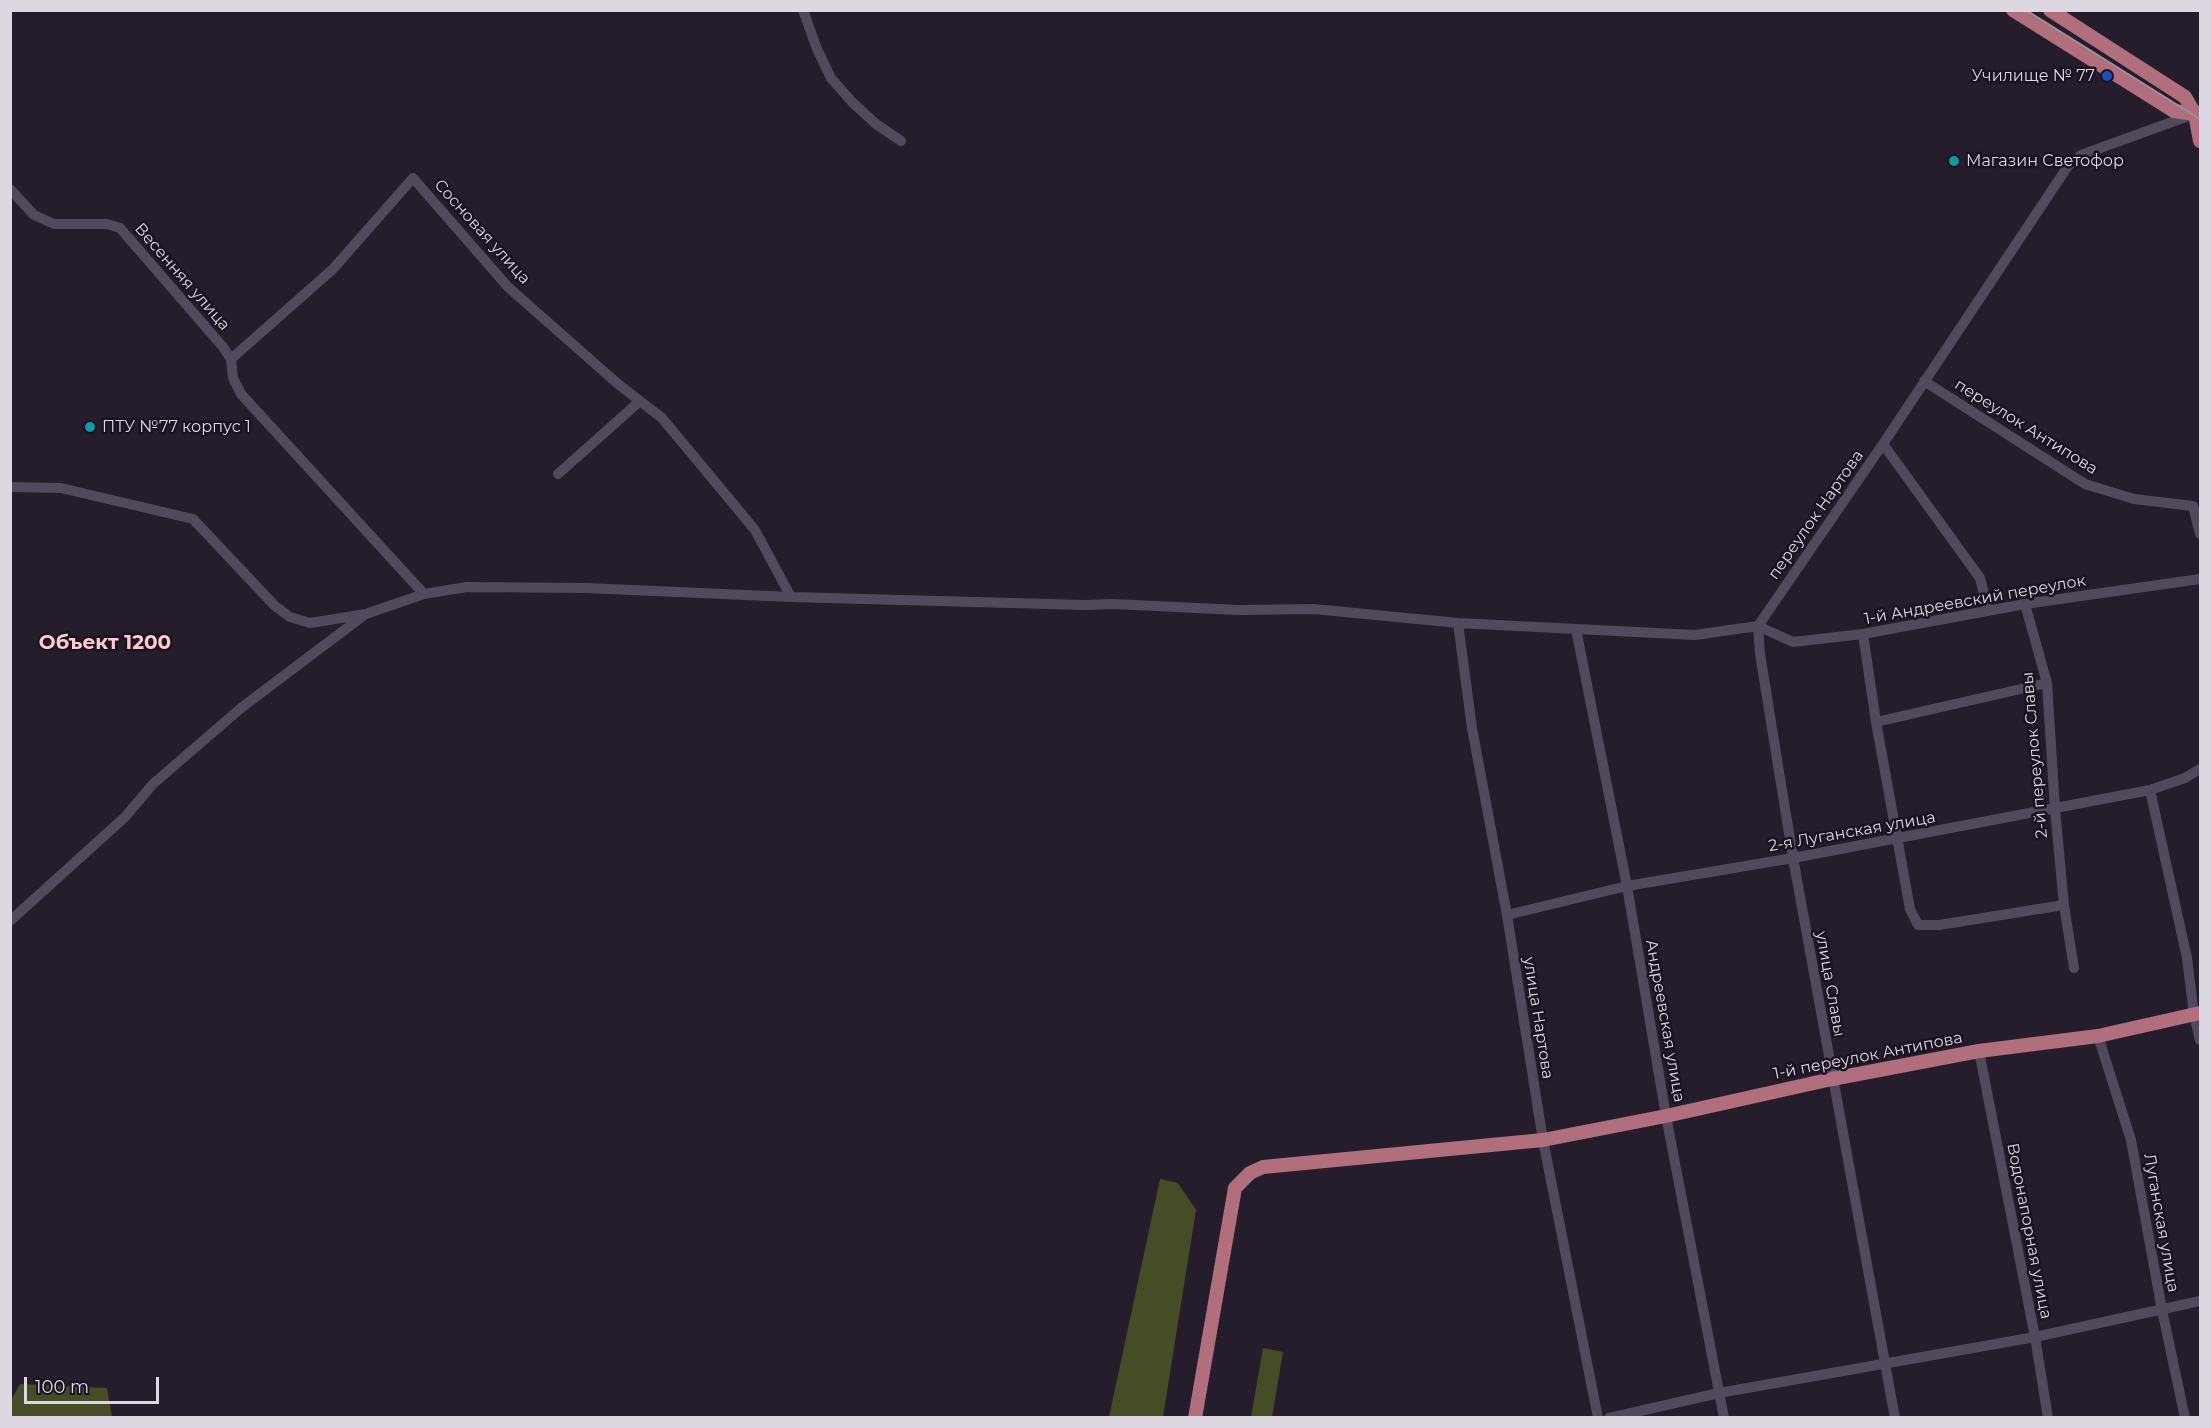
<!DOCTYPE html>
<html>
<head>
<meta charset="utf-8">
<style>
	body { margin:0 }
	#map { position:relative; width:2211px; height:1428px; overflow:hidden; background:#251c2c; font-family:Montserrat,sans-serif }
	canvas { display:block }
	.frame { position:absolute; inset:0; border:12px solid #ddd7e2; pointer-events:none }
	.scale { position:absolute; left:24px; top:1377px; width:135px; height:27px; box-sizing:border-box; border:3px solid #ddd7e2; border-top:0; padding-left:8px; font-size:18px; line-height:21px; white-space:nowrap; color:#ddd7e2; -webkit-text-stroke:4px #1b1322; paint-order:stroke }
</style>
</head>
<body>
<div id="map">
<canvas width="2211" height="1428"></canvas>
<div class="frame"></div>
<div class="scale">100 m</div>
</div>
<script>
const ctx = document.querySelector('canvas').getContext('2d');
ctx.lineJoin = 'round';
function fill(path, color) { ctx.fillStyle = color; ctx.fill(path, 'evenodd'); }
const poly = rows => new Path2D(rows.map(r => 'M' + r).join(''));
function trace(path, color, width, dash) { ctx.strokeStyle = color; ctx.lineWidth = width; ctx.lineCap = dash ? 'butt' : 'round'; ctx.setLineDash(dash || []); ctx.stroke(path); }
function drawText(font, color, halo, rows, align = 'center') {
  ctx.font = font + ' Montserrat,sans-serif'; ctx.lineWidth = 5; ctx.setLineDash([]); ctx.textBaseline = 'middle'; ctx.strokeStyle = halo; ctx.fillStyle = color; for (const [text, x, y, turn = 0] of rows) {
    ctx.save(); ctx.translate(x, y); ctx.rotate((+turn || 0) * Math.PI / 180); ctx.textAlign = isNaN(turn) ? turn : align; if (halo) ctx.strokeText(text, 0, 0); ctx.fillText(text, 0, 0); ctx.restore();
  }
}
const forest = poly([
	[1160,1179,1178,1183,1196,1210,1163,1417,1109,1417],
	[1263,1348,1283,1352,1272,1417,1251,1417],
	[20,1384,107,1388,112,1417,11,1417,11,1400]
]);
const minor = poly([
	[803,10,817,49,831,78,852,102,876,124,901,141],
	[10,189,34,215,54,224,107,224,120,228,223,347,231,359,233,378,241,394,424,594],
	[231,359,333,269,413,178,508,287,618,384,640,401,558,474],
	[1924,381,2085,484,2134,499,2193,506,2200,534],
	[640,401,662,418,755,530,791,597],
	[1883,444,1980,578,1988,610],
	[10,487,61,488,193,519,275,606,290,617,310,623,366,614,424,594,467,587,587,588,791,597,1085,605,1113,604,1238,610,1314,609,1458,623,1695,635,1758,626,1883,444,2068,166,2081,155,2194,114],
	[2025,604,2047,683,2055,809,2064,905,2074,968],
	[1458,623,1472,728,1507,915,1543,1140,1598,1418],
	[1576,629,1627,886,1666,1116,1724,1418],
	[1863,634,1876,722,1910,909,1918,925,1939,925,2064,905],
	[1876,722,2047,683],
	[2150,790,2187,958,2194,1015,2200,1040],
	[1507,915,1627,886,1793,858,2150,790,2185,778,2200,769],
	[10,921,125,817,153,784,241,708,363,616],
	[2098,1036,2131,1140,2162,1310,2185,1418],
	[1979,1051,2035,1337,2048,1418],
	[1609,1418,1719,1393,2035,1337,2200,1301],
	[1895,1418,1793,858,1760,654,1758,626,1793,642,1863,634,2025,604,2200,579]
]);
const major = poly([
	[2013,10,2174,111,2195,114,2200,113],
	[2050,10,2185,97,2195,114,2200,141],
	[1195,1418,1235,1188,1250,1173,1263,1167,1543,1140,1666,1116,1832,1079,1979,1051,2098,1036,2200,1013]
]);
const tram = poly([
	[2026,10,2200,119]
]);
const markers = [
	[2107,76,6,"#1a4fb4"],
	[1954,161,6,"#0f9aa8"],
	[90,427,6,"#0f9aa8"]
];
const poiNames = [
	["Училище № 77",2095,76,"right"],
	["Магазин Светофор",1966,161],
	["ПТУ №77 корпус 1",102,427]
];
const streetNames = [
	["Сосновая улица",482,232,48],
	["Весенняя улица",182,277,49],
	["переулок Антипова",2026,427,32],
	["переулок Нартова",1816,515,-55],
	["1-й Андреевский переулок",1975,600,-10],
	["2-й переулок Славы",2035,755,-95],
	["2-я Луганская улица",1852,832,-10],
	["улица Славы",1830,984,80],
	["улица Нартова",1538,1018,81],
	["Андреевская улица",1665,1021,80],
	["1-й переулок Антипова",1868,1056,-11],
	["Луганская улица",2161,1223,80],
	["Водонапорная улица",2029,1231,79]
];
const quarterNames = [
	["Объект 1200",105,643]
];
fill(forest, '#464c26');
trace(minor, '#53495c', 10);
trace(major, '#b16f7e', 14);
trace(tram, '#9b94a1', 1.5);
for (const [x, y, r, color] of markers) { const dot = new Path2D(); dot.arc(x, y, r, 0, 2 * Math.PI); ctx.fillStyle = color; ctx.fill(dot); trace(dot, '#1b1322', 2); }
drawText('16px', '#ddd7e2', '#1b1322', poiNames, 'left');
drawText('16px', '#ddd7e2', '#1b1322', streetNames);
drawText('bold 20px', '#ffcacf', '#1b1322', quarterNames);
</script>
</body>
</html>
